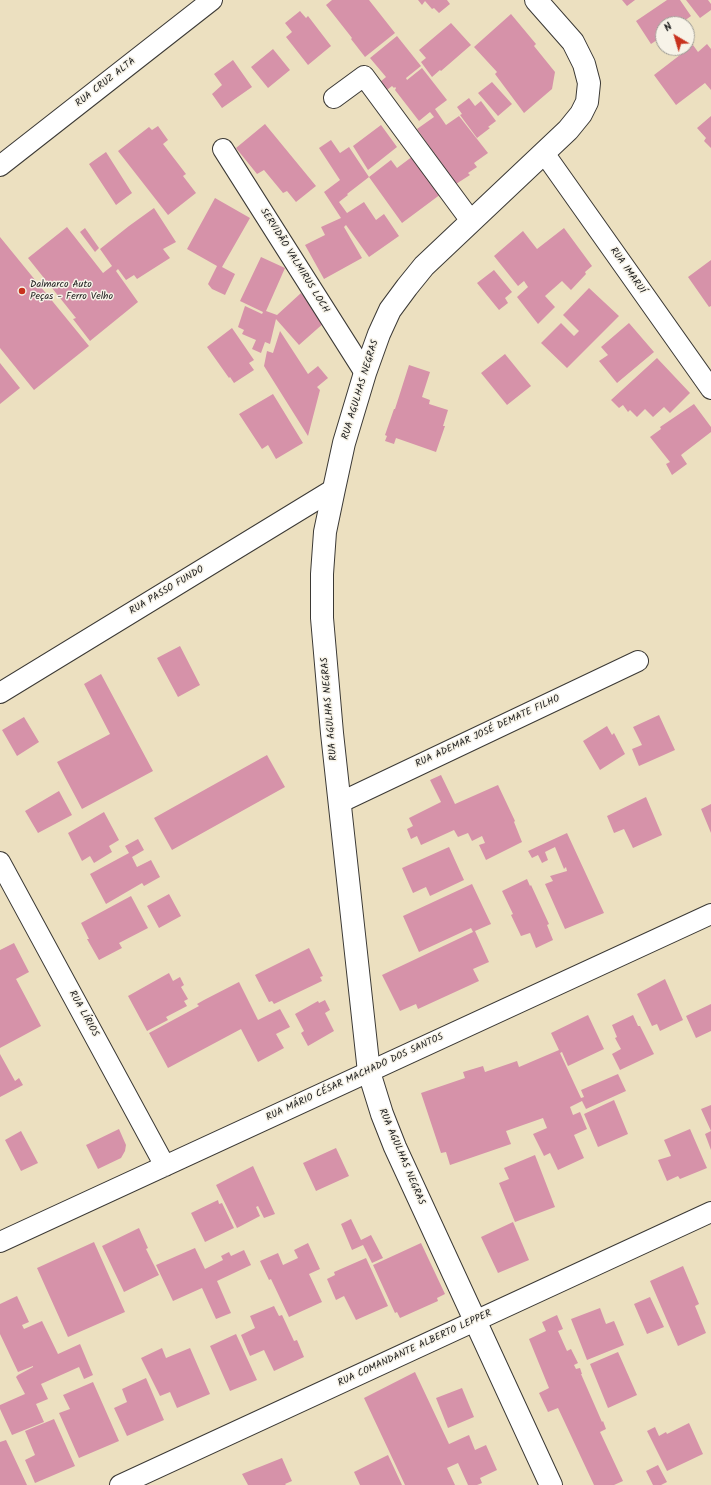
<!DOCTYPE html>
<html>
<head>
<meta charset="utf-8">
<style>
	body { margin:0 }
	#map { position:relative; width:711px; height:1485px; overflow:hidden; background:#ece0c0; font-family:Kalam,sans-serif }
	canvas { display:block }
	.north { position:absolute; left:655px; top:16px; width:40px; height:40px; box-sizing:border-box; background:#f7f3e8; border:1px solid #9f9d96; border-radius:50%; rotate:322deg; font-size:11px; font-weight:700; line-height:16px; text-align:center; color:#1c1c1c }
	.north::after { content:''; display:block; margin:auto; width:14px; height:18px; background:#c8321e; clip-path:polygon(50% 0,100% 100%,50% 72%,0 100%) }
</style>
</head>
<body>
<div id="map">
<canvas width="711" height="1485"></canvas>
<div class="north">N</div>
</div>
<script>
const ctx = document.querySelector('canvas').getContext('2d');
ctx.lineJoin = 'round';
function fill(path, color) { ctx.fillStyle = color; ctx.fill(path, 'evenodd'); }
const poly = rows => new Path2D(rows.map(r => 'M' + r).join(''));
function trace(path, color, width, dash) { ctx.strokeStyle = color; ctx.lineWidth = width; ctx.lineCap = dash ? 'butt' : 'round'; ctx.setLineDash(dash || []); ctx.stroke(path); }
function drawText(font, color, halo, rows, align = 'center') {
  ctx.font = font + ' Kalam,sans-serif'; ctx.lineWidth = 3; ctx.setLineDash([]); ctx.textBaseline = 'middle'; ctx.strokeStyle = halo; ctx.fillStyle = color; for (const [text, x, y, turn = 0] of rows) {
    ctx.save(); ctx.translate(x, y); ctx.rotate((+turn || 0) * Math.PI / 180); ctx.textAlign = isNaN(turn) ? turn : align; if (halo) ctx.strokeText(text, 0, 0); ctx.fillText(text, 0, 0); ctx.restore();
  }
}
const building = poly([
	[332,0,369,0,395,33,365,57,351,39,352,38,326,5],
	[418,0,447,0,450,4,439,13,434,8,432,9,425,1,422,5],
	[622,0,635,0,627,6],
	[667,0,680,0,691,16,680,24,663,24,663,36,651,44,636,21],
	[686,0,708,0,711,4,711,10,700,18],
	[300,11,306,18,308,16,331,46,308,65,286,37,292,32,285,23],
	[511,14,536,44,534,46,555,72,552,89,524,113,495,74,497,72,474,47],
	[451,23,471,45,441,71,440,70,432,77,421,62,426,58,419,50],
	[397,36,421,66,406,78,407,80,422,68,447,100,435,109,446,125,459,116,488,153,474,163,477,167,468,173,470,175,456,184,417,129,434,117,430,112,419,121,395,90,396,88,395,87,394,88,392,86,387,90,380,82,386,77,370,58],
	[707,44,711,49,711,90,705,83,676,105,654,75,693,45,698,52],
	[273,49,290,70,268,88,251,67],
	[233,60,252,87,222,108,212,94,222,85,214,74],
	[492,82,512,104,498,116,478,93],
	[469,98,475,106,481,101,496,121,488,127,490,128,477,138,460,115,462,114,457,107],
	[711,116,711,148,704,141,706,138,697,128],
	[265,124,316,186,296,202,287,191,283,193,264,170,257,174,236,148],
	[381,125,397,147,368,170,353,146],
	[158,126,168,140,163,144,186,174,183,176,196,193,168,215,118,151,149,127,152,130],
	[331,140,340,153,349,147,369,177,347,194,348,195,339,202,347,213,364,202,376,220,384,214,399,236,369,257,346,225,344,227,362,258,324,279,305,245,325,235,321,227,341,218,324,192,340,180,319,148],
	[106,152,132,193,116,205,89,164],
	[413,156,441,194,402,223,369,177,391,160,397,168],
	[215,198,250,218,222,267,235,274,225,295,212,289,208,284,217,266,187,249],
	[154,208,176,242,163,249,170,258,137,279,134,275,126,280,118,269,116,271,138,302,90,341,73,319,76,318,28,258,67,227,103,273,112,266,100,249,129,226],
	[85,228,99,248,95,252,80,232],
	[564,228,592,266,585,272,586,274,571,290,562,281,545,296,555,307,538,324,517,297,528,287,524,281,518,286,494,256,523,231,537,249],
	[0,237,89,346,34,390,0,348],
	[261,257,285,268,266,311,277,315,301,293,325,322,299,345,276,319,270,344,265,342,261,353,252,349,256,340,242,334,244,330,238,327,245,306,262,314,263,312,240,301],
	[711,260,711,306,709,307,688,277],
	[494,270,512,292,505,298,508,303,499,310,477,283],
	[589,288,619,316,567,368,541,343,561,323,574,336,579,331,563,315],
	[629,323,654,352,617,383,599,361,608,355,601,347],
	[232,328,254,360,249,363,254,370,234,383,230,377,229,378,207,347],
	[280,331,308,374,318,366,328,378,317,387,320,390,308,436,264,366,267,351,273,353],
	[505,354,531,386,507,405,481,373],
	[657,358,690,393,670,413,664,407,653,417,645,409,637,417,630,410,628,412,623,405,619,408,611,400],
	[0,363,20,388,0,404],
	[409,365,430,372,422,397,430,400,429,404,448,410,443,426,445,426,436,452,396,438,394,444,385,441,387,436,385,435,394,409,395,409],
	[273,394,303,443,276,459,268,445,262,449,239,414],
	[694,404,711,427,711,432,681,455,687,464,672,475,666,464,670,462,650,437,661,429,660,427],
	[180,646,200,685,178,697,157,658],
	[101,674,153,771,82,809,57,762,110,734,84,684],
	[659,715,675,750,639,766,632,749,642,745,633,727],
	[24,717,39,742,17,756,2,730],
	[607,726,612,735,614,733,625,754,600,770,583,741],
	[267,755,285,787,172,850,154,818],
	[441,775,455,804,498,785,515,821,514,822,522,842,486,860,479,845,485,843,482,836,472,841,468,833,458,837,454,830,421,845,417,836,411,839,407,829,413,826,409,818,441,802,430,780],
	[59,791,72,815,38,833,25,811],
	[646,797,662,835,633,848,624,829,614,833,607,816],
	[711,804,711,833,701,809],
	[104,812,119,840,109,846,112,852,94,863,90,856,82,861,68,833],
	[567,833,604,913,565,929,545,884,553,881,550,876,567,871,566,867,564,869,555,847,545,852,548,860,542,863,538,855,532,858,528,851],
	[138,839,144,850,132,857,137,867,151,860,160,877,144,886,142,883,106,904,90,874,129,853,125,846],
	[449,847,464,880,430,896,426,887,413,893,402,868],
	[527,879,530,886,531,885,549,924,547,925,553,940,536,948,530,933,521,936,511,915,513,914,502,891],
	[472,884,491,924,475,931,489,962,473,969,479,981,418,1009,416,1004,400,1011,382,975,473,932,471,928,419,952,403,916],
	[169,894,181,916,159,928,147,906],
	[131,896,148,928,119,943,122,948,99,960,87,939,89,939,81,923],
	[14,943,29,972,16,979,41,1026,0,1048,0,950],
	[309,948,323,976,320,977,322,981,274,1004,272,1001,269,1002,255,975],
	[169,973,173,981,180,977,184,985,181,987,188,999,184,1001,187,1006,166,1017,168,1020,147,1031,128,996],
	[665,979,683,1020,660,1031,657,1024,652,1026,637,994],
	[239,982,258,1020,280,1009,290,1027,276,1034,284,1048,258,1062,241,1029,168,1068,149,1033,199,1006,197,1004,204,1000],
	[325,1000,330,1010,325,1013,334,1031,308,1046,301,1033,304,1031,295,1014,318,1001,319,1003],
	[711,1004,711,1031,696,1038,686,1016],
	[588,1015,604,1049,568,1066,562,1052,560,1053,581,1098,584,1097,581,1090,618,1074,626,1091,586,1109,582,1101,570,1107,573,1115,580,1112,587,1129,574,1135,584,1158,558,1170,550,1153,544,1156,533,1134,547,1128,543,1118,506,1131,511,1144,450,1165,446,1152,441,1153,421,1093,465,1078,463,1072,483,1066,485,1072,517,1061,519,1067,559,1050,551,1033],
	[633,1015,638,1026,640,1026,654,1054,620,1070,612,1054,621,1049,615,1038,617,1037,612,1025],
	[0,1054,15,1081,19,1078,23,1085,0,1097],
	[614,1100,628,1134,598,1147,584,1114],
	[711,1105,711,1150,705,1134,711,1131,701,1109],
	[119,1129,126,1145,125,1151,121,1158,98,1169,86,1145],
	[690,1129,707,1168,680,1179,678,1176,667,1181,658,1160,671,1156,664,1140],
	[21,1131,38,1163,21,1171,5,1140],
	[336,1148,349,1176,316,1191,303,1163],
	[535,1155,555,1207,515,1222,499,1183,509,1179,504,1168],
	[253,1166,275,1214,264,1218,258,1206,256,1207,260,1216,237,1228,216,1185],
	[218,1200,219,1204,222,1203,234,1228,205,1242,191,1213],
	[351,1219,361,1240,371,1235,383,1258,372,1263,363,1245,352,1250,341,1224],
	[513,1222,529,1260,498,1273,481,1237],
	[139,1228,148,1248,146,1249,159,1275,124,1292,102,1246],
	[94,1242,125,1312,68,1337,37,1268],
	[308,1243,320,1269,309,1274,322,1302,289,1317,271,1279,269,1280,260,1261,278,1253,283,1265,298,1258,294,1250],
	[421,1243,445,1294,437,1298,438,1301,400,1318,397,1312,395,1313,373,1265],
	[195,1248,205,1269,223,1260,221,1256,229,1252,231,1256,244,1250,251,1265,217,1281,231,1313,216,1319,202,1288,173,1301,156,1265],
	[366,1258,388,1306,356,1320,344,1296,336,1300,327,1279,335,1275,334,1272],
	[683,1266,699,1304,695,1306,706,1333,678,1346,650,1281],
	[17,1296,29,1322,22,1325,24,1329,42,1321,58,1354,80,1344,93,1375,84,1379,79,1367,41,1384,48,1399,36,1404,44,1422,12,1435,0,1409,0,1405,25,1394,16,1377,18,1375,33,1367,33,1366,18,1372,0,1334,0,1304],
	[650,1297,664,1327,647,1334,634,1304],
	[274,1306,279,1316,282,1315,294,1341,297,1340,304,1357,274,1371,264,1350,250,1356,241,1335,255,1328,250,1316],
	[600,1308,606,1324,614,1321,624,1345,587,1360,571,1319],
	[557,1315,563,1329,558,1331,567,1351,571,1349,578,1363,574,1365,576,1369,580,1368,582,1374,581,1374,602,1422,603,1421,606,1429,600,1432,623,1481,614,1485,594,1485,558,1408,548,1412,539,1393,549,1388,529,1339,546,1331,542,1322],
	[236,1334,257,1380,230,1391,210,1346],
	[162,1348,166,1358,190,1348,210,1394,177,1408,170,1392,160,1396,141,1358],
	[618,1352,637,1395,608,1408,590,1364],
	[415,1372,449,1444,469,1435,475,1450,486,1445,497,1470,480,1478,482,1483,477,1485,468,1485,458,1463,447,1468,455,1485,405,1485,364,1398],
	[146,1378,164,1420,127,1436,114,1408,127,1402,122,1389],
	[93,1382,119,1441,79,1458,59,1413,70,1409,63,1395],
	[462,1388,474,1417,448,1428,436,1398],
	[54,1419,75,1466,35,1483,25,1460,35,1455,25,1431],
	[689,1423,703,1454,667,1471,647,1431,655,1427,659,1436,666,1432,667,1434],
	[6,1440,27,1485,0,1485,0,1442],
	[388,1455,402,1485,360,1485,354,1472],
	[282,1458,292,1481,285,1484,286,1485,248,1485,242,1474],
	[658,1465,667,1482,661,1485,653,1485,646,1471]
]);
const minor = poly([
	[334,98,364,76,471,221],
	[223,149,365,373],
	[544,153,711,389],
	[0,166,212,0],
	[0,693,334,489],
	[339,803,638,661],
	[0,862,165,1166],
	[0,1242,711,914],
	[120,1485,711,1212]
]);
const tertiary = poly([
	[536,0,573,42,584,64,589,83,587,102,581,114,568,130,424,266,407,287,390,310,379,334,365,373,344,443,334,489,325,532,322,574,322,618,332,733,369,1072,382,1114,395,1147,551,1485]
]);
const markers = [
	[22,291,4,"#c8321e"]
];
const streetNames = [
	["RUA CRUZ ALTA",106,83,-38],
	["SERVIDÃO VALMIRUS LOCH",294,261,58],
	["RUA IMARUÍ",627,271,55],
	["RUA AGULHAS NEGRAS",361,390,-73],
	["RUA PASSO FUNDO",167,591,-31],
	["RUA AGULHAS NEGRAS",330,709,-95],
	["RUA ADEMAR JOSÉ DEMATE FILHO",488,732,-25],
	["RUA LÍRIOS",83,1014,61],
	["RUA MÁRIO CÉSAR MACHADO DOS SANTOS",355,1078,-25],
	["RUA AGULHAS NEGRAS",401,1157,67],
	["RUA COMANDANTE ALBERTO LEPPER",415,1349,-25]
];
const poiNames = [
	["Dalmarco Auto",30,285],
	["Peças - Ferro Velho",30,297]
];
fill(building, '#d692a9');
trace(minor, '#3b3935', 22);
trace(tertiary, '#3b3935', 24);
trace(minor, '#fff', 20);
trace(tertiary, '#fff', 22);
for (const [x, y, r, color] of markers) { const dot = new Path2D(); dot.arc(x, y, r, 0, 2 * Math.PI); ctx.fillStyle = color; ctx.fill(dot); trace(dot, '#f7f3e8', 1.5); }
drawText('10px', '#1c1c1c', '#f7f3e8', streetNames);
drawText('10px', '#1c1c1c', '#f7f3e8', poiNames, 'left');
</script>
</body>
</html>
